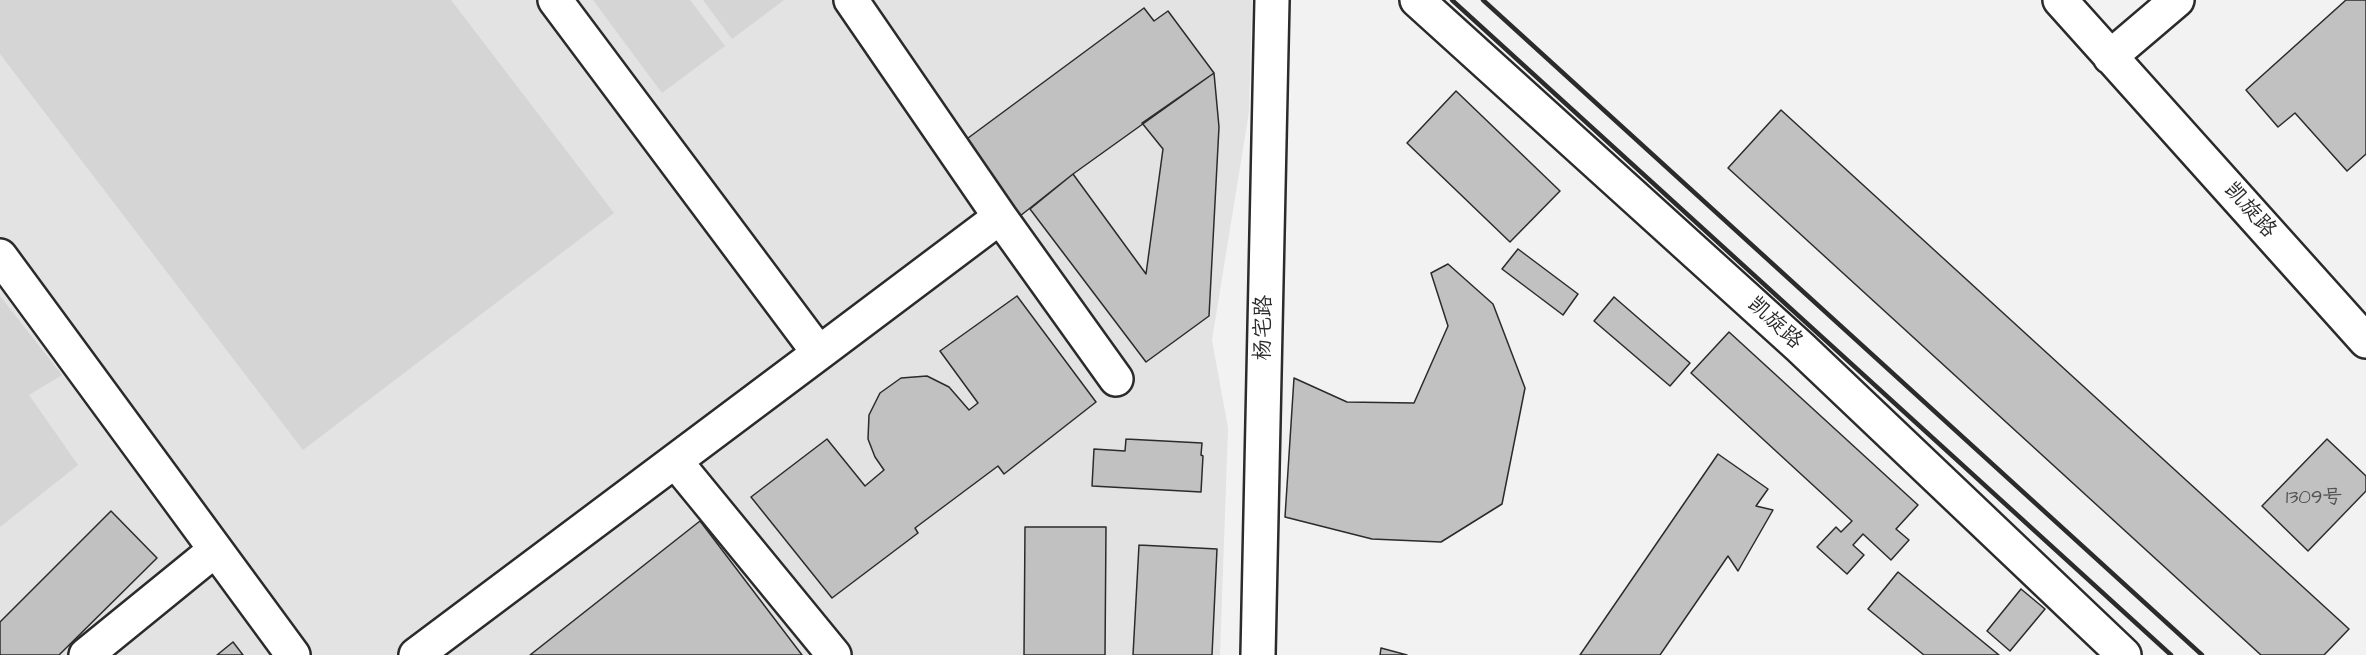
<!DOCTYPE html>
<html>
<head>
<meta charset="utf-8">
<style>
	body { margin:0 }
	canvas { display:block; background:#f2f2f2 }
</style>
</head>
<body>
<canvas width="2366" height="655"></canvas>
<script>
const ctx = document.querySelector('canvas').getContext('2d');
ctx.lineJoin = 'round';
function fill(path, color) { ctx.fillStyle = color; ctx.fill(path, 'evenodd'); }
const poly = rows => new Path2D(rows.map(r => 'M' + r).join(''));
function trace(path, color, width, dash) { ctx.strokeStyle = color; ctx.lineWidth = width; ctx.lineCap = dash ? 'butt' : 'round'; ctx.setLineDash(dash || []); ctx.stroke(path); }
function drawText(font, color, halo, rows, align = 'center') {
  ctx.font = font + ' "Architects Daughter","LXGW WenKai TC",sans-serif'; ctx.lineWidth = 4.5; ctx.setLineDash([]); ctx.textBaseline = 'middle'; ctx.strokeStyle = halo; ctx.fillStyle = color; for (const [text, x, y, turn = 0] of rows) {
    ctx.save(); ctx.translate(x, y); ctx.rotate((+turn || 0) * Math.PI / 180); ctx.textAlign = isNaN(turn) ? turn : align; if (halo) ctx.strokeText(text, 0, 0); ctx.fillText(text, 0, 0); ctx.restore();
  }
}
const built = poly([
	[0,0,1252,0,1249,112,1212,340,1228,428,1220,655,0,655]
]);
const green = poly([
	[0,0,451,0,614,213,303,450,0,54],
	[593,0,690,0,725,46,662,93],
	[703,0,784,0,732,39],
	[0,296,62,375,29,395,78,465,0,527]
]);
const building = poly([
	[2346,0,2366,0,2366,154,2347,171,2295,113,2278,127,2246,90,2346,0],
	[1144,8,1154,21,1168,11,1214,73,1073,174,1020,216,964,141,1144,8],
	[1214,73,1219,127,1209,316,1146,362,1030,209,1073,174,1146,274,1163,149,1142,123,1214,73],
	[1456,91,1560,191,1510,242,1407,143,1456,91],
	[1781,110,2349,629,2324,655,2261,655,1728,168,1781,110],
	[1518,249,1578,294,1563,315,1502,269,1518,249],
	[1448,264,1493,304,1525,388,1502,504,1441,542,1372,539,1285,517,1294,378,1347,402,1414,403,1448,326,1431,273,1448,264],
	[1017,296,1096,402,1004,474,998,466,915,528,918,533,832,598,751,497,827,439,865,486,884,470,875,457,868,439,869,415,880,393,901,378,927,376,949,387,969,410,978,403,940,351,1017,296],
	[1614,297,1690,363,1670,386,1594,321,1614,297],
	[1729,332,1918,505,1896,529,1909,540,1891,560,1863,534,1853,545,1864,555,1847,574,1817,547,1836,527,1841,532,1852,521,1691,373,1729,332],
	[1126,439,1202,443,1201,455,1203,456,1201,492,1092,486,1094,449,1125,451,1126,439],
	[2327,439,2366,476,2366,491,2308,551,2262,506,2327,439],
	[1718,454,1768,489,1756,506,1773,510,1738,571,1728,556,1660,655,1580,655,1718,454],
	[111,511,157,558,59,655,0,655,0,622,111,511],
	[700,521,802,655,530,655,700,521],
	[1025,527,1106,527,1105,655,1024,655,1025,527],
	[1139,545,1217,549,1212,655,1133,655,1139,545],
	[1898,572,1999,655,1924,655,1868,609,1898,572],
	[2021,589,2045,609,2010,651,1987,631,2021,589],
	[233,642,243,655,217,655,233,642],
	[1381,648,1407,655,1380,655,1381,648]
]);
const minor = poly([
	[851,0,1000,217],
	[1417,0,1800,347,2124,655],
	[2060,0,2366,341],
	[2110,57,2177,0],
	[0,256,293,655],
	[819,353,1000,217,1116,379],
	[675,461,834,655],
	[86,655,215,550],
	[416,655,819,353,555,0],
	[1258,655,1272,0]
]);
const rail = poly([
	[1452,0,2171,655],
	[1483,0,2202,655]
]);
const numberNames = [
	["1309号",2314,499]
];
const streetNames = [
	["凯旋路",2249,211,48],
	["凯旋路",1774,324,42],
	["杨宅路",1265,328,-89]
];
fill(built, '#e3e3e3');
fill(green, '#d5d5d5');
fill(building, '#c1c1c1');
trace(building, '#2b2b2b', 1.5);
trace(minor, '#2b2b2b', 38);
trace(minor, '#fff', 33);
trace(rail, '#2b2b2b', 4.5);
drawText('20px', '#505050', null, numberNames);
drawText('22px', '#2b2b2b', '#fff', streetNames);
</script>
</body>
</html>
